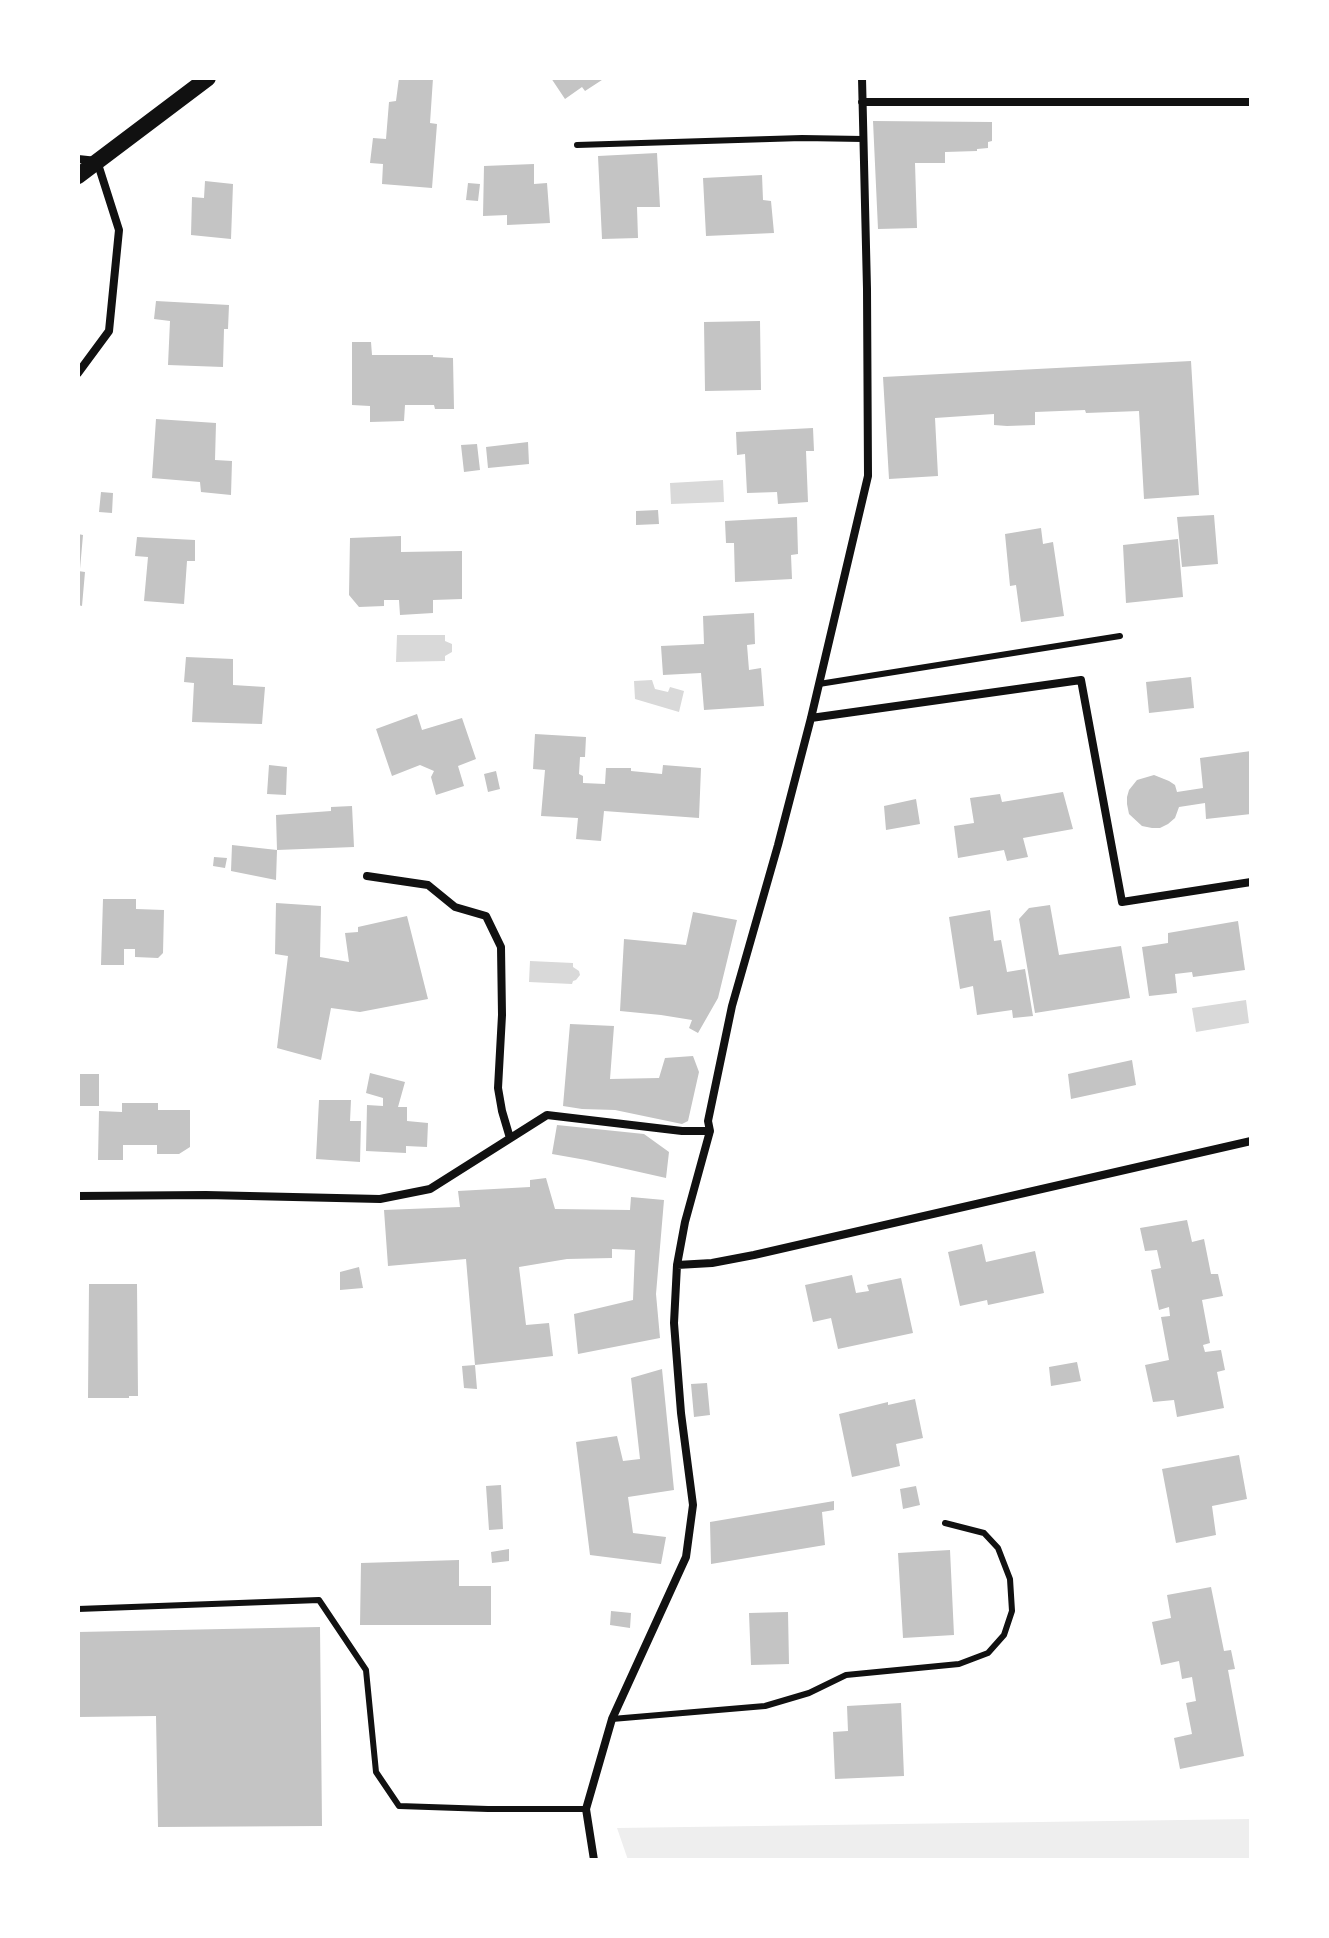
<!DOCTYPE html>
<html>
<head>
<meta charset="utf-8">
<style>
	body { margin:0 }
	#map { position:relative; width:1329px; height:1938px; overflow:hidden; background:#fff; font-family:Montserrat,sans-serif }
	canvas { display:block }
	.frame { position:absolute; inset:0; border:80px solid #fff; pointer-events:none }
</style>
</head>
<body>
<div id="map">
<canvas width="1329" height="1938"></canvas>
<div class="frame"></div>
</div>
<script>
const ctx = document.querySelector('canvas').getContext('2d');
ctx.lineJoin = 'round';
function fill(path, color) { ctx.fillStyle = color; ctx.fill(path, 'evenodd'); }
const poly = rows => new Path2D(rows.map(r => 'M' + r).join(''));
function trace(path, color, width, dash) { ctx.strokeStyle = color; ctx.lineWidth = width; ctx.lineCap = dash ? 'butt' : 'round'; ctx.setLineDash(dash || []); ctx.stroke(path); }
const green = poly([
	[1251,1819,1251,1860,628,1860,617,1828]
]);
const water = poly([
	[723,480,724,502,671,504,670,483],
	[397,635,445,635,445,641,452,644,452,652,445,656,445,661,396,662],
	[652,680,655,689,668,692,670,687,684,691,679,712,635,699,634,681],
	[530,961,573,963,573,967,579,971,580,975,576,980,573,981,572,984,529,982],
	[1246,1000,1249,1023,1196,1032,1192,1008]
]);
const building = poly([
	[399,78,433,78,430,123,437,124,432,188,382,184,383,164,370,163,373,138,386,139,389,102,396,101],
	[551,78,605,78,585,91,582,87,565,99],
	[873,121,992,122,992,141,988,142,988,148,977,149,977,151,945,152,945,163,915,163,917,228,878,229],
	[657,153,660,207,637,207,638,238,602,239,598,156],
	[534,164,534,184,547,183,550,223,507,225,507,215,483,216,484,166],
	[762,175,763,200,771,201,774,233,706,236,703,178],
	[205,181,233,184,231,239,191,235,192,197,204,198],
	[468,183,480,184,478,201,466,200],
	[156,301,229,305,228,329,224,329,223,367,168,365,170,321,154,319],
	[760,321,761,390,705,391,704,322],
	[352,342,371,342,372,355,433,355,433,357,453,358,454,409,435,409,434,405,405,405,404,421,370,422,370,406,352,405],
	[1191,361,1199,495,1144,499,1139,411,1086,413,1085,410,1035,412,1035,425,1007,426,994,425,994,414,935,418,938,476,889,479,883,377],
	[156,419,216,423,215,460,232,461,231,495,201,492,200,482,152,478],
	[813,428,814,451,806,451,808,502,778,504,777,492,747,493,745,454,737,455,736,432],
	[528,442,529,464,488,468,486,447],
	[477,444,480,470,464,472,461,445],
	[101,492,113,493,112,513,99,512],
	[658,510,659,524,636,525,636,511],
	[1214,515,1218,564,1182,567,1177,517],
	[797,517,798,554,791,555,792,579,735,582,734,543,726,543,725,521],
	[1041,528,1043,544,1053,542,1064,616,1021,622,1016,585,1010,586,1005,534],
	[78,534,83,535,80,569,78,568],
	[401,536,401,552,462,551,462,599,433,600,433,613,400,615,399,600,384,600,384,606,359,607,349,595,350,538],
	[137,537,195,540,195,561,187,561,184,604,144,601,148,557,135,556],
	[1178,539,1183,597,1126,603,1123,545],
	[78,571,85,572,82,606,78,605],
	[754,613,755,644,747,645,749,670,761,668,764,706,704,710,701,673,663,675,661,646,704,644,703,616],
	[186,657,233,659,233,685,265,687,262,724,192,722,194,683,184,682],
	[1191,677,1194,708,1149,713,1146,682],
	[417,714,422,730,462,718,476,759,458,766,464,786,436,795,431,777,434,771,420,765,392,776,376,729],
	[535,734,586,737,585,757,580,757,579,774,583,776,583,783,605,784,606,768,631,768,631,771,662,774,663,765,701,768,699,818,604,811,601,841,576,839,578,818,541,816,545,770,533,769],
	[1251,751,1251,814,1206,819,1205,803,1179,807,1175,818,1168,824,1160,828,1152,828,1142,826,1129,814,1127,804,1127,797,1129,790,1137,780,1154,775,1169,781,1175,785,1177,792,1203,788,1200,758],
	[269,765,287,767,286,795,267,794],
	[496,771,500,789,488,792,484,774],
	[1063,792,1073,829,1023,838,1028,857,1007,861,1004,850,958,858,954,826,974,823,970,798,1000,794,1002,802],
	[916,799,920,824,886,830,884,806],
	[352,806,354,847,277,850,276,815,331,811,331,807],
	[232,845,277,850,276,880,231,871],
	[214,857,227,858,225,868,213,866],
	[103,899,136,899,136,909,164,910,163,953,158,958,135,957,135,949,124,949,124,965,101,965],
	[276,903,321,906,320,957,349,962,345,933,358,932,358,927,407,916,428,999,360,1012,331,1008,321,1060,277,1048,288,956,275,954],
	[1050,905,1059,955,1121,946,1130,998,1035,1013,1019,919,1029,908],
	[990,910,994,941,1001,940,1007,972,1025,969,1033,1016,1013,1018,1012,1010,977,1015,973,986,960,989,949,917],
	[693,912,737,920,718,998,698,1033,689,1028,692,1020,661,1015,620,1011,624,939,686,945],
	[1238,921,1245,970,1193,977,1192,972,1175,974,1177,993,1149,996,1142,947,1168,943,1168,933],
	[570,1024,614,1026,610,1079,659,1078,665,1058,693,1056,699,1072,688,1121,682,1124,615,1110,582,1109,563,1106],
	[1132,1060,1136,1085,1071,1099,1068,1074],
	[370,1073,405,1082,398,1107,407,1107,407,1121,428,1123,427,1147,406,1146,406,1153,366,1151,367,1105,383,1106,383,1098,366,1093],
	[78,1074,99,1074,99,1106,78,1106],
	[319,1100,351,1100,350,1121,361,1121,360,1162,316,1159],
	[122,1103,158,1103,158,1110,190,1110,190,1147,179,1154,157,1154,157,1145,123,1145,123,1160,98,1160,99,1111,122,1112],
	[557,1125,644,1134,669,1152,666,1178,586,1160,552,1154],
	[546,1178,555,1209,630,1210,631,1197,664,1200,656,1294,660,1338,578,1354,574,1314,633,1300,635,1250,612,1249,612,1258,567,1259,519,1267,526,1325,549,1323,553,1356,475,1365,466,1259,388,1266,384,1210,460,1207,458,1191,530,1187,530,1180],
	[1187,1220,1192,1242,1204,1239,1211,1274,1218,1274,1223,1296,1202,1300,1210,1343,1203,1345,1205,1352,1221,1350,1225,1370,1217,1372,1224,1408,1177,1417,1174,1400,1153,1402,1145,1365,1169,1360,1161,1317,1170,1316,1169,1307,1159,1310,1151,1270,1161,1268,1157,1250,1145,1251,1140,1228],
	[982,1244,986,1262,1035,1251,1044,1293,988,1305,987,1300,960,1306,948,1252],
	[359,1267,363,1288,340,1290,340,1272],
	[852,1275,856,1293,869,1291,867,1285,901,1278,913,1333,838,1349,831,1318,813,1322,805,1285],
	[89,1284,137,1284,138,1396,129,1396,129,1398,88,1398],
	[1077,1362,1081,1381,1051,1386,1049,1367],
	[475,1365,477,1389,464,1388,462,1366],
	[662,1369,674,1490,628,1497,633,1533,666,1537,661,1564,590,1555,576,1442,617,1436,623,1461,640,1459,631,1378],
	[707,1383,710,1415,694,1417,691,1384],
	[915,1399,923,1438,896,1444,900,1466,852,1477,839,1414,888,1402,888,1405],
	[1239,1455,1247,1499,1212,1506,1216,1535,1176,1543,1162,1469],
	[501,1485,503,1529,489,1530,486,1486],
	[916,1486,920,1505,903,1509,900,1489],
	[834,1501,834,1510,822,1512,825,1545,711,1564,710,1522],
	[509,1549,509,1561,492,1563,491,1552],
	[950,1550,954,1635,903,1638,898,1553],
	[459,1560,459,1586,491,1586,491,1625,360,1625,361,1563],
	[1211,1587,1224,1651,1231,1650,1235,1669,1228,1670,1244,1756,1180,1769,1174,1738,1192,1734,1186,1703,1196,1701,1192,1677,1182,1679,1179,1661,1161,1665,1152,1622,1171,1618,1167,1595],
	[611,1611,631,1613,630,1628,610,1625],
	[788,1612,789,1664,751,1665,749,1613],
	[320,1627,322,1826,158,1827,156,1716,78,1717,78,1632],
	[901,1703,904,1776,835,1779,833,1732,848,1731,847,1706]
]);
const service = poly([
	[577,145,802,138,863,139],
	[819,684,1120,636],
	[78,1609,319,1600,366,1670,376,1772,399,1806,488,1809,586,1809],
	[612,1719,765,1706,809,1693,846,1675,959,1664,988,1653,1004,1635,1012,1611,1010,1579,998,1548,984,1533,945,1523]
]);
const minor = poly([
	[862,102,1251,102],
	[78,159,97,161,119,230,109,331,78,373],
	[811,718,1081,680,1122,902,1251,882],
	[367,876,428,885,455,907,486,916,501,947,502,1015,498,1088,502,1111,510,1138],
	[78,1196,206,1195,380,1199,430,1189,547,1115,682,1131,710,1131],
	[677,1265,712,1263,754,1255,1251,1141],
	[594,1860,586,1809,612,1719,686,1557,693,1505,681,1413,674,1323,677,1265,685,1222,710,1131,708,1121,732,1006,778,845,811,718,868,476,867,289,862,78]
]);
const secondary = poly([
	[78,176,208,78]
]);
fill(green, '#eee');
fill(water, '#d9d9d9');
fill(building, '#c4c4c4');
trace(service, '#111', 6);
trace(minor, '#111', 8);
trace(secondary, '#111', 16);
</script>
</body>
</html>
